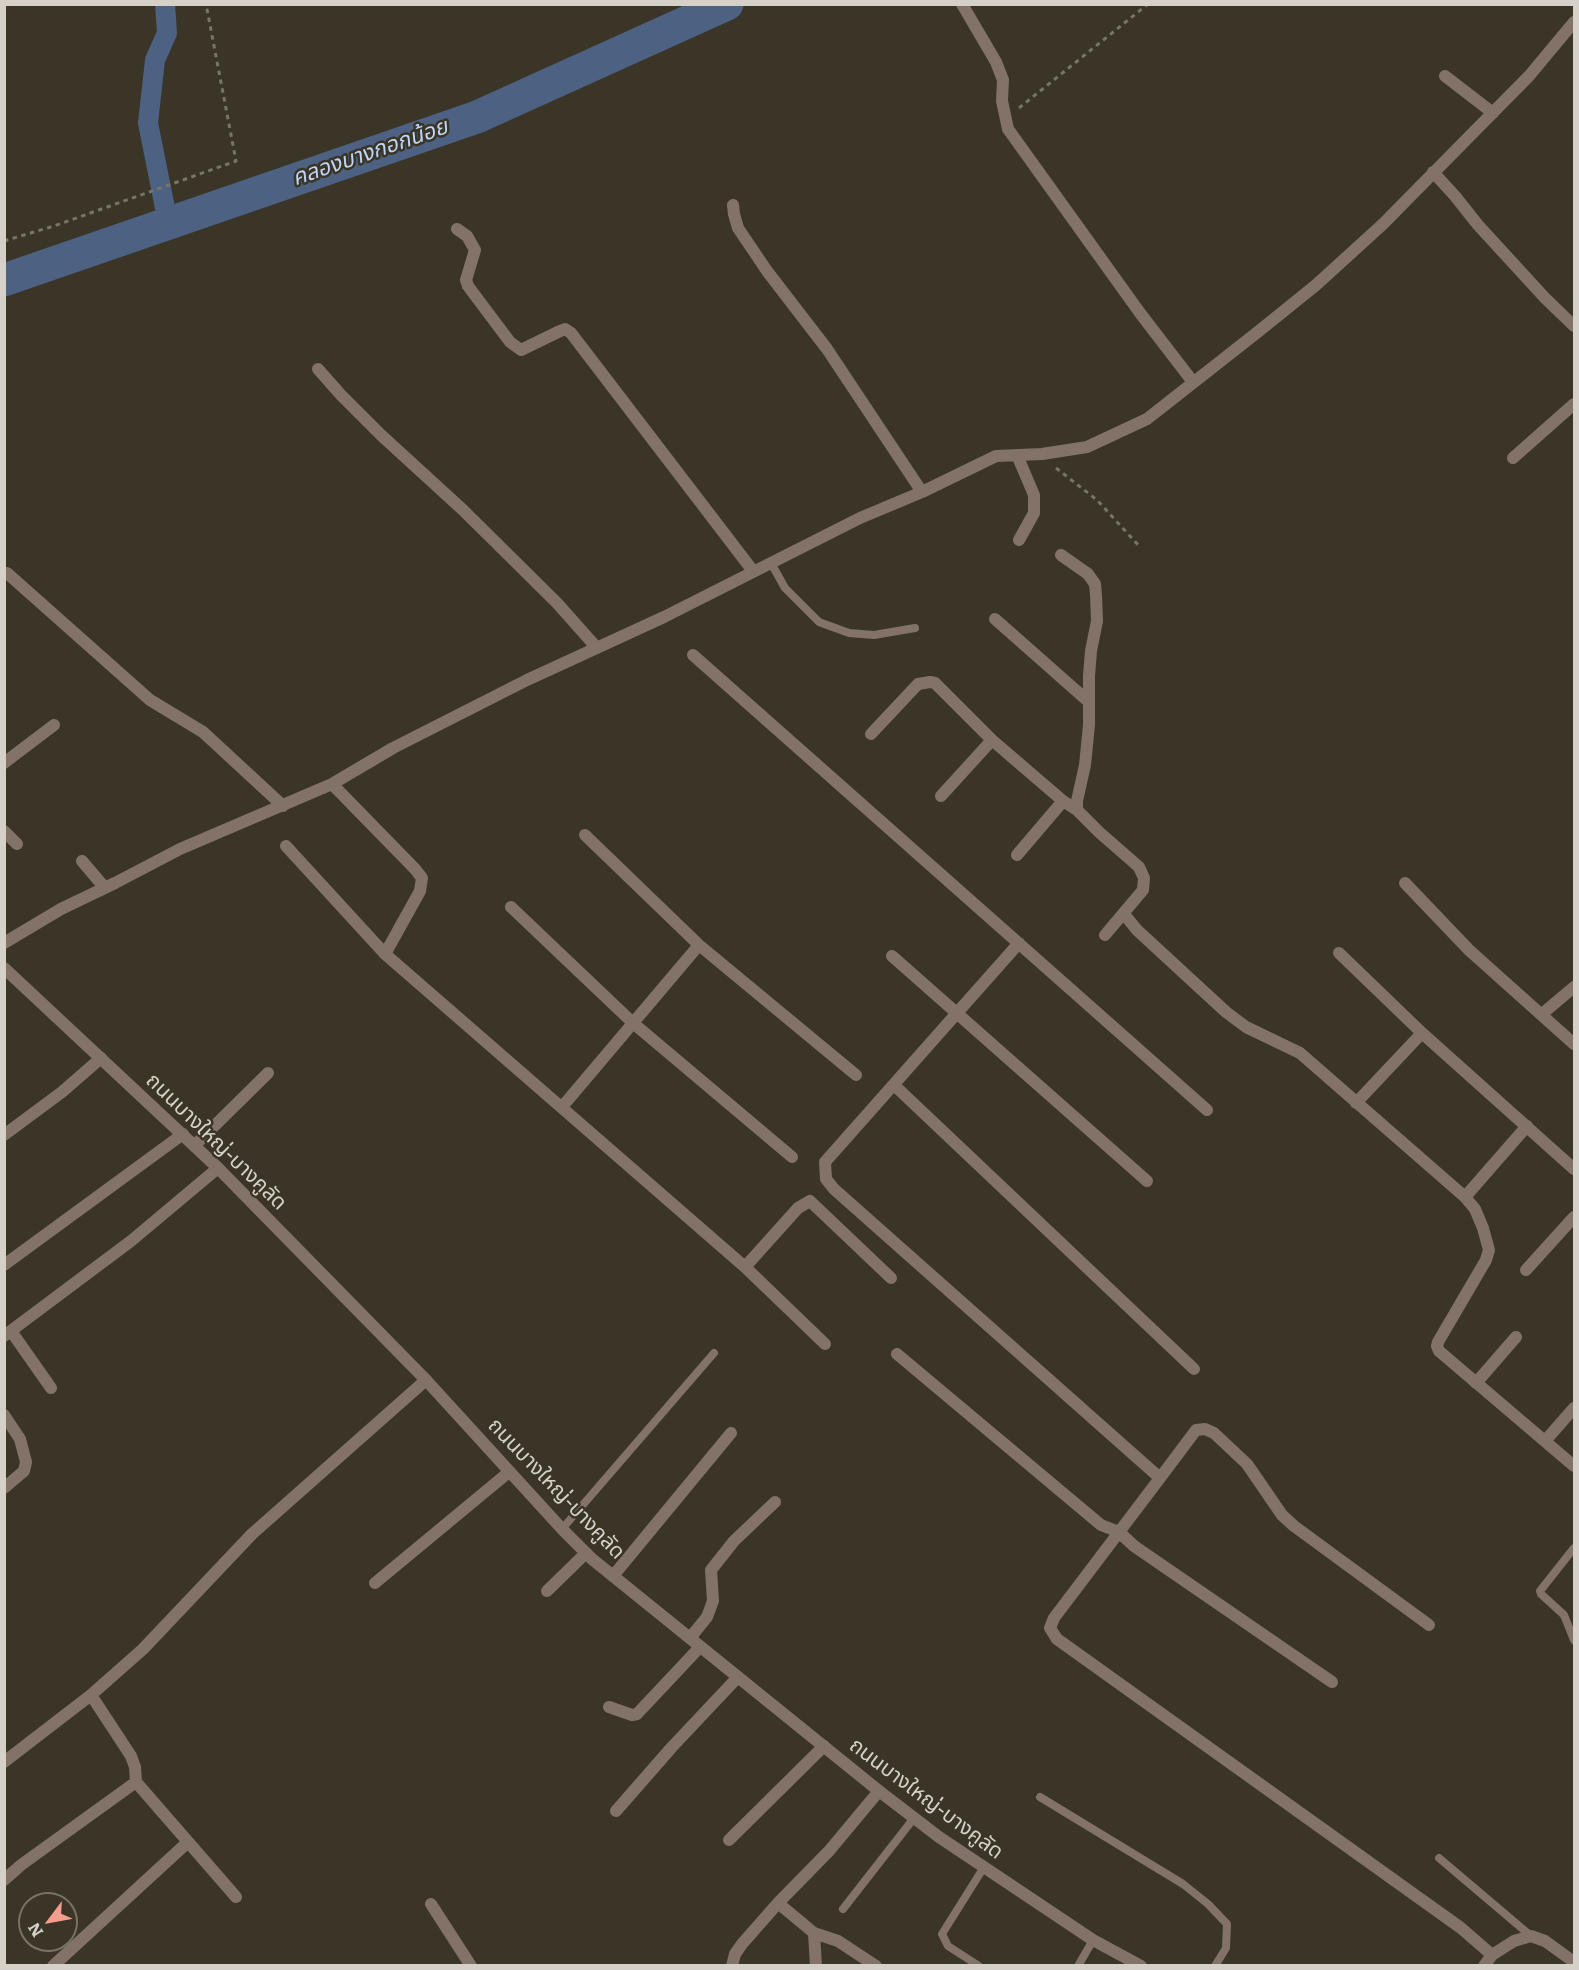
<!DOCTYPE html>
<html>
<head>
<meta charset="utf-8">
<style>
	body { margin:0 }
	#map { position:relative; width:1579px; height:1970px; overflow:hidden; background:#3b3527; font-family:Literata,serif }
	canvas { display:block }
	.frame { position:absolute; inset:0; border:6px solid #d5d1c8; pointer-events:none }
	.north { position:absolute; left:18px; top:1892px; width:60px; height:60px; box-sizing:border-box; background:#3b3527; border:2px solid #797367; border-radius:50%; rotate:238deg; font-size:16px; font-weight:700; line-height:24px; text-align:center; color:#d5d1c8 }
	.north::after { content:''; display:block; margin:auto; width:21px; height:27px; background:#f59d8f; clip-path:polygon(50% 0,100% 100%,50% 72%,0 100%) }
</style>
</head>
<body>
<div id="map">
<canvas width="1579" height="1970"></canvas>
<div class="frame"></div>
<div class="north">N</div>
</div>
<script>
const ctx = document.querySelector('canvas').getContext('2d');
ctx.lineJoin = 'round';
const poly = rows => new Path2D(rows.map(r => 'M' + r).join(''));
function trace(path, color, width, dash) { ctx.strokeStyle = color; ctx.lineWidth = width; ctx.lineCap = dash ? 'butt' : 'round'; ctx.setLineDash(dash || []); ctx.stroke(path); }
function drawText(font, color, halo, rows, align = 'center') {
  ctx.font = font + ' Literata,"Noto Sans Thai",serif'; ctx.lineWidth = 5; ctx.setLineDash([]); ctx.textBaseline = 'middle'; ctx.strokeStyle = halo; ctx.fillStyle = color; for (const [text, x, y, turn = 0] of rows) {
    ctx.save(); ctx.translate(x, y); ctx.rotate((+turn || 0) * Math.PI / 180); ctx.textAlign = isNaN(turn) ? turn : align; if (halo) ctx.strokeText(text, 0, 0); ctx.fillText(text, 0, 0); ctx.restore();
  }
}
const canal = poly([
	[165,4,167,33,155,60,148,123,168,223]
]);
const river = poly([
	[4,280,477,117,727,4]
]);
const path = poly([
	[1019,108,1148,4],
	[4,241,54,226,236,161,206,4],
	[1056,468,1097,500,1140,547]
]);
const service = poly([
	[771,563,785,588,819,622,849,633,874,635,915,628],
	[562,1529,714,1353],
	[1574,1548,1540,1591,1541,1594,1564,1615,1574,1640],
	[1040,1797,1183,1884,1208,1904,1227,1924,1226,1948,1215,1966],
	[1439,1858,1531,1936],
	[843,1909,914,1818],
	[979,1966,948,1946,942,1934,984,1867],
	[1078,1966,1093,1940]
]);
const minor = poly([
	[962,4,996,62,1003,80,1002,101,1008,129,1140,313,1193,382],
	[1445,76,1493,113],
	[1433,172,1455,196,1478,225,1545,298,1574,326],
	[733,205,734,214,738,228,767,271,827,349,922,492],
	[457,229,467,236,475,250,466,280,468,286,510,342,521,350,560,331,565,329,571,333,753,571],
	[318,369,341,395,381,435,463,510,557,603,597,648],
	[1017,455,1034,495,1034,513,1019,540],
	[1513,458,1574,404],
	[1061,555,1088,574,1095,584,1096,595,1097,621,1091,651,1089,676,1089,725,1085,765,1077,801,1077,810,1099,832,1139,867,1144,878,1143,890,1105,935],
	[7,573,150,700,203,732,283,806],
	[995,619,1089,702],
	[693,655,1207,1110],
	[871,734,918,684,930,682,935,683,992,740,1063,801,1077,810],
	[4,763,54,725],
	[332,784,415,869,422,878,420,891,385,954,745,1267,825,1344],
	[941,796,992,740],
	[4,831,17,844],
	[585,835,699,945,856,1075],
	[286,846,385,954],
	[1017,855,1063,801],
	[82,861,105,888],
	[1405,883,1469,950,1574,1044],
	[511,907,633,1023,792,1157],
	[1124,914,1137,930,1226,1012,1246,1027,1300,1053,1465,1197,1475,1209,1483,1228,1489,1250,1486,1260,1438,1342,1437,1346,1439,1351,1574,1466],
	[4,943,61,909,115,883,180,849,332,784,393,748,527,680,664,617,860,518,922,492,996,456,1042,454,1087,447,1147,419,1259,331,1316,285,1383,224,1529,76,1574,22],
	[1019,943,825,1162,826,1179,834,1189,1160,1478],
	[1339,953,1422,1033,1574,1169],
	[892,956,1147,1181],
	[1542,1014,1574,987],
	[894,1085,1194,1369],
	[1356,1103,1422,1033],
	[562,1107,699,945],
	[4,1135,62,1092,101,1058],
	[195,1145,268,1073],
	[1465,1197,1527,1126],
	[4,1265,183,1134],
	[745,1267,798,1208,810,1201,891,1278],
	[1526,1270,1574,1217],
	[11,1331,51,1388],
	[4,1336,131,1241,218,1168],
	[897,1354,1101,1525,1119,1532,1134,1546,1332,1682],
	[1476,1383,1516,1337],
	[4,1415,20,1439,26,1462,24,1471,4,1488],
	[1545,1441,1574,1408],
	[613,1576,731,1433],
	[375,1583,509,1472],
	[547,1591,586,1553],
	[1429,1625,1294,1526,1282,1515,1247,1464,1214,1433,1205,1429,1196,1430,1160,1478,1054,1618,1050,1628,1057,1639,1461,1928,1492,1955],
	[690,1638,707,1617,713,1601,711,1570,734,1541,775,1502],
	[91,1695,131,1756,135,1767,136,1782,236,1897],
	[609,1707,632,1715,637,1714,700,1647],
	[4,1762,91,1695,143,1649,252,1534,426,1380],
	[616,1811,672,1747,738,1677],
	[729,1840,824,1746],
	[4,1880,21,1865,136,1782],
	[778,1903,814,1933,838,1941,876,1966],
	[431,1904,471,1966],
	[814,1933,816,1966],
	[53,1966,188,1842],
	[732,1966,735,1954,742,1944,778,1903,829,1851,879,1791]
]);
const tertiary = poly([
	[4,968,218,1168,426,1380,562,1529,592,1559,879,1791,939,1837,1093,1940,1141,1966],
	[1484,1966,1492,1955,1514,1941,1531,1936,1545,1941,1574,1962]
]);
const streetNames = [
	["ถนนบางใหญ่-บางคูลัด",216,1142,44],
	["ถนนบางใหญ่-บางคูลัด",556,1489,46],
	["ถนนบางใหญ่-บางคูลัด",926,1799,37]
];
const waterNames = [
	["คลองบางกอกน้อย",370,153,-19]
];
trace(canal, '#4d6182', 20);
trace(river, '#4d6182', 33);
trace(path, '#797468', 3, [4.5, 4.5]);
trace(service, '#837268', 8);
trace(minor, '#837268', 12);
trace(tertiary, '#837268', 12);
drawText('21px', '#d5d1c8', '#3b3527', streetNames);
drawText('italic 22px', '#c0d6f8', '#3b3527', waterNames);
</script>
</body>
</html>
